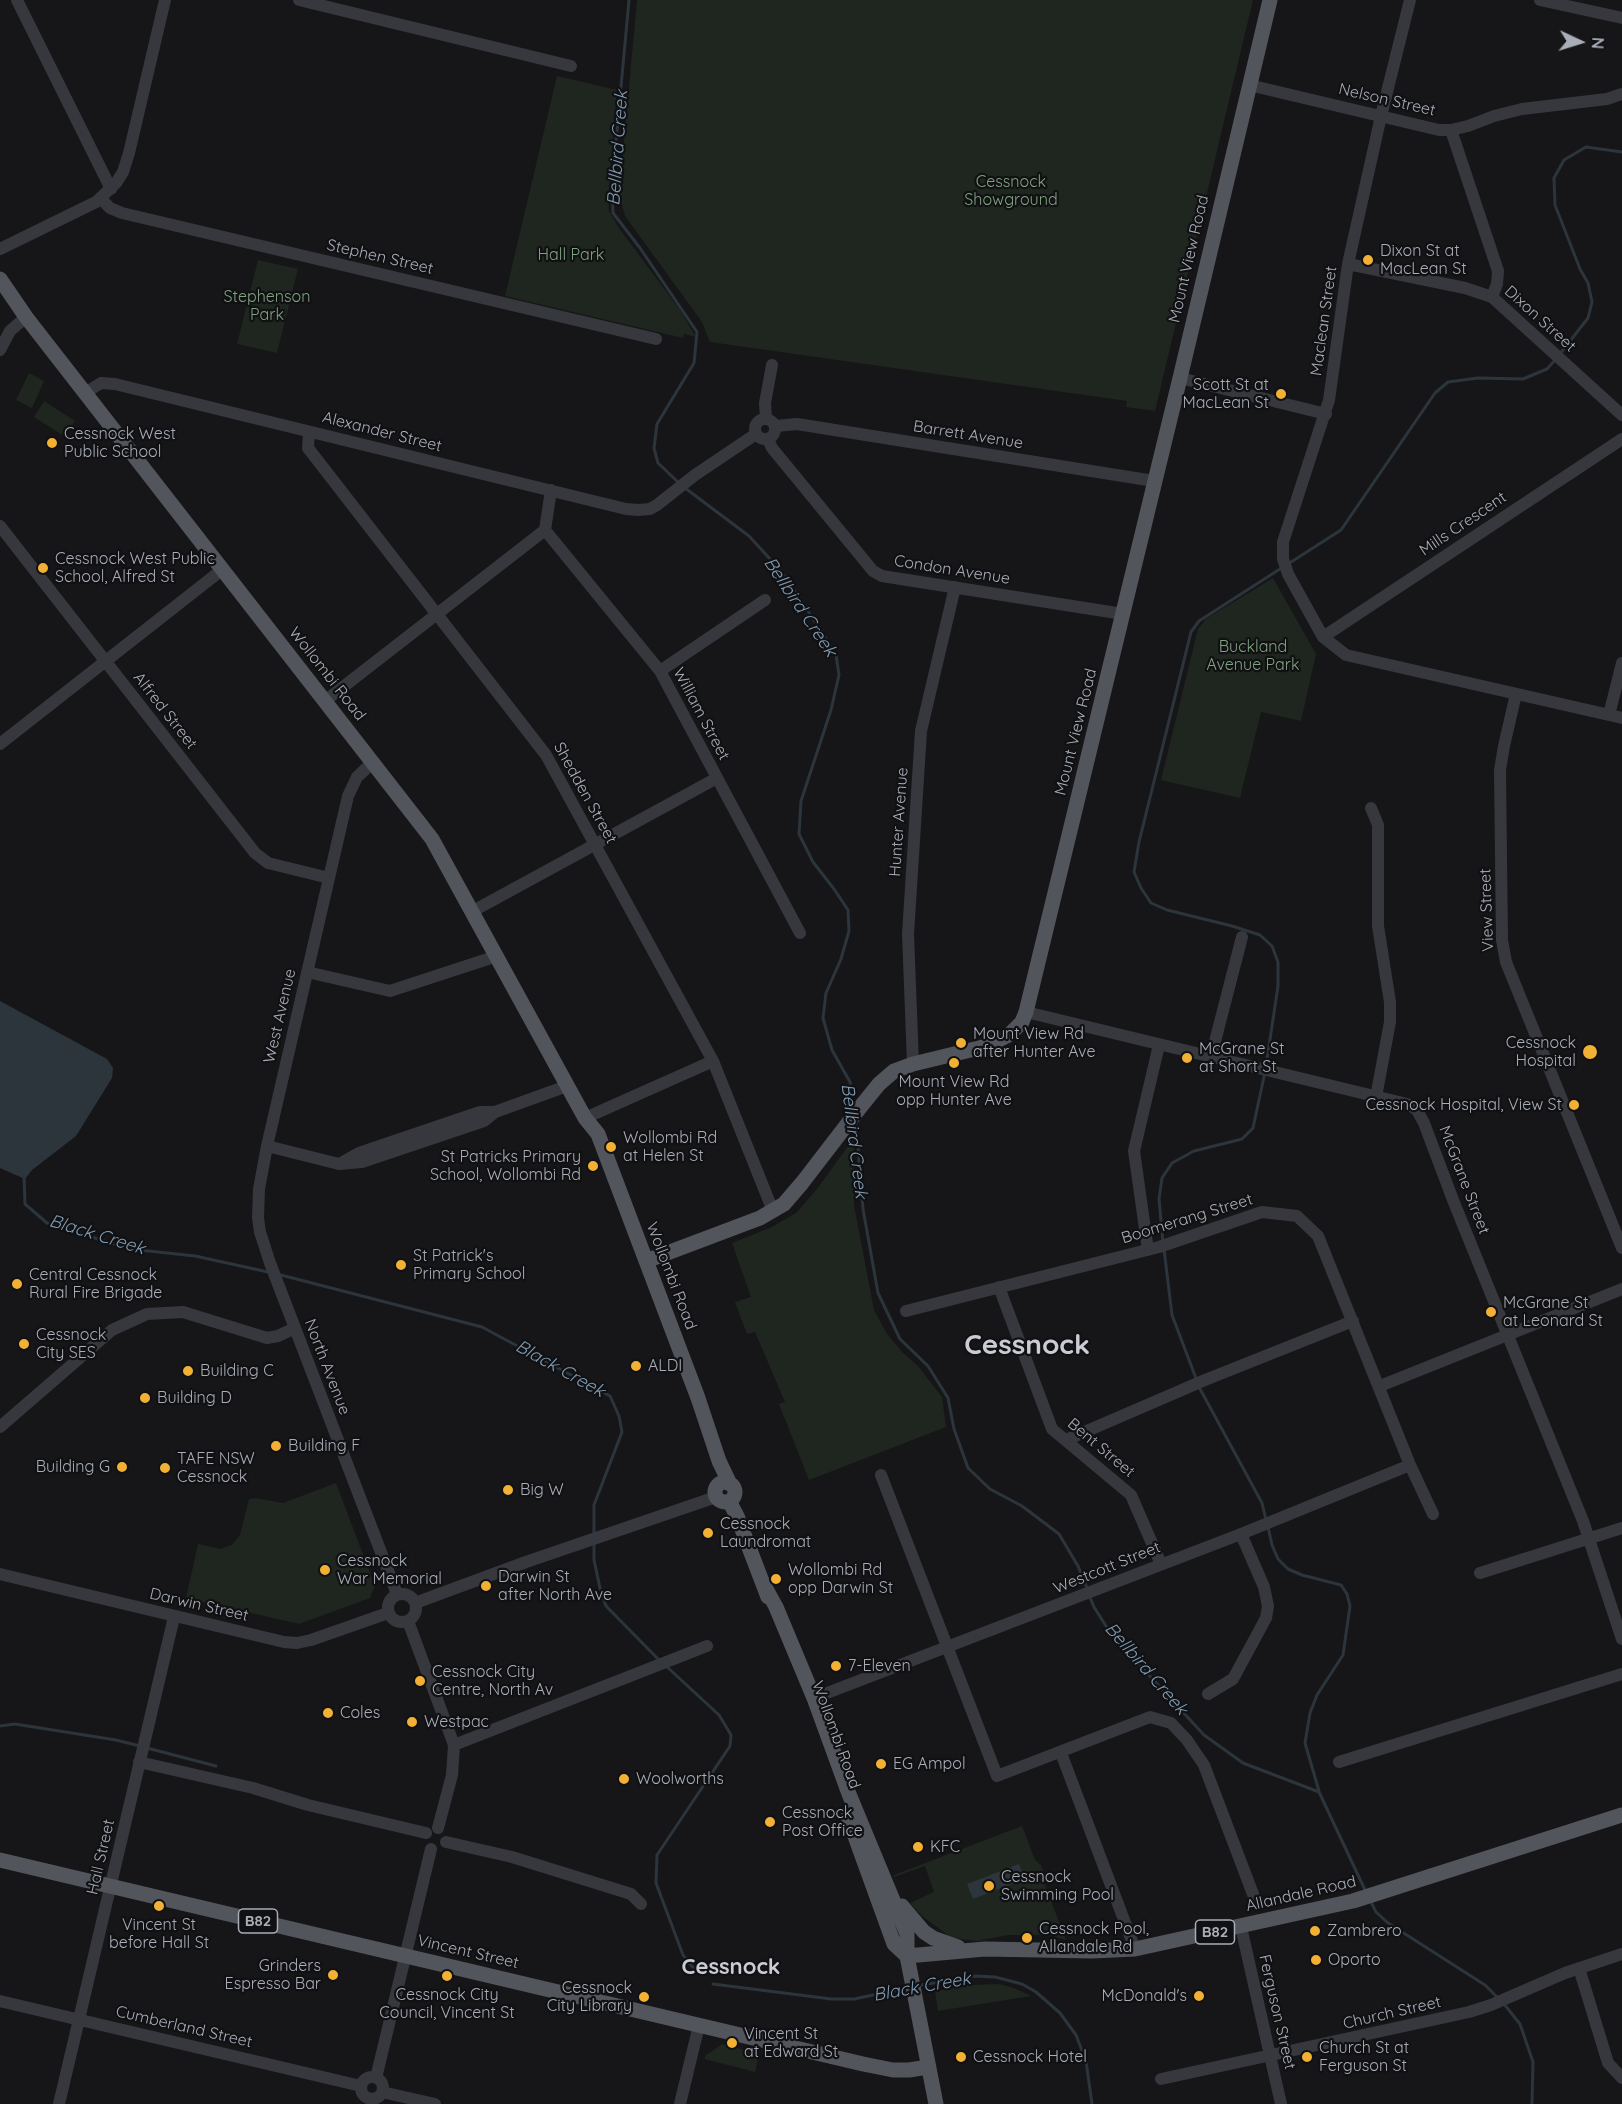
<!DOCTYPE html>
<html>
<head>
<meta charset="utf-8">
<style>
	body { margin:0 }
	#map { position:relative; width:1622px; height:2104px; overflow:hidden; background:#161618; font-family:Quicksand,sans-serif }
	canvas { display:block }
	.north { position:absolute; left:1550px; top:12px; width:60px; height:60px; -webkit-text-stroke:4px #111113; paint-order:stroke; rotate:94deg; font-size:16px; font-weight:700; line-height:24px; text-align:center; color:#a8adb8 }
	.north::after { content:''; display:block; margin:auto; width:21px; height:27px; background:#a8adb8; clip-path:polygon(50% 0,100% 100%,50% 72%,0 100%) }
</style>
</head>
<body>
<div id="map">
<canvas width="1622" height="2104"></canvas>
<div class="north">N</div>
</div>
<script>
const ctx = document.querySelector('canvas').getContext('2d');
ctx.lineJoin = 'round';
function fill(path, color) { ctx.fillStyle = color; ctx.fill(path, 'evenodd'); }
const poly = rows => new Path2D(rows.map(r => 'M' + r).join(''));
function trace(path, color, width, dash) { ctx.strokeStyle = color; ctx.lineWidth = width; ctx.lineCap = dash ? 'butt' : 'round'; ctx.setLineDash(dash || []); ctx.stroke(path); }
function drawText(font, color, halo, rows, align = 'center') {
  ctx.font = font + ' Quicksand,sans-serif'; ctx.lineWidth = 4.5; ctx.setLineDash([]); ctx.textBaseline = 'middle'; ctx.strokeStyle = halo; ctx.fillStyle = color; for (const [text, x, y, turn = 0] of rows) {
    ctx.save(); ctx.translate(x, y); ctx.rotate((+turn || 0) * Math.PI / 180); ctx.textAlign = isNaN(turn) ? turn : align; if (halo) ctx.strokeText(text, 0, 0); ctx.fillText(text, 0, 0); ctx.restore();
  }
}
const green = poly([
	[637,0,1253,0,1155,411,1126,407,1127,401,710,342,702,322,625,216,621,202,620,184],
	[557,76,617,90,608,198,609,211,619,228,680,310,696,337,684,334,683,338,505,296],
	[258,260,298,269,277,353,237,344],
	[29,373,44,381,32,408,16,400],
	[44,401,75,421,64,436,34,417],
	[1273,578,1316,654,1301,721,1261,712,1240,798,1161,780,1198,629,1206,619],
	[854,1138,854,1205,874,1310,887,1334,902,1352,918,1366,942,1397,946,1427,809,1480,779,1404,785,1402,755,1332,747,1334,735,1302,751,1297,732,1243,772,1227,796,1213,817,1189],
	[336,1483,375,1586,370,1598,299,1624,186,1598,198,1544,220,1549,232,1545,240,1535,249,1499,255,1498,283,1503],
	[1022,1826,1035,1860,1041,1865,1044,1874,1043,1880,1066,1940,1049,1935,1008,1935,977,1941,952,1938,922,1916,910,1903,934,1892,925,1866,894,1877,894,1875],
	[999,1984,1014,1988,1031,1996,938,2011,935,1991,974,1985],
	[722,2044,759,2054,755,2072,705,2059,705,2056]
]);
const water = poly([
	[0,1001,107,1059,113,1068,112,1078,76,1136,32,1170,25,1179,0,1168],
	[1019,1864,1025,1879,973,1899,967,1884]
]);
const stream = poly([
	[629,0,612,184,613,213,640,248,697,332,694,363,657,424,654,448,658,463,680,484],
	[1559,355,1588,318,1592,302,1588,283,1580,269,1555,205,1554,178,1564,160,1586,147,1622,152],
	[685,488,749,536,781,571,820,629,836,655,839,675,831,710,801,801,799,834,813,862,834,889,848,910,849,931,841,959,826,993,823,1018,832,1050,850,1082,853,1106],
	[1288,564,1341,530,1435,393,1448,382,1478,378,1523,379,1547,369,1555,360],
	[1266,1066,1278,986,1278,962,1272,946,1260,935,1232,926,1167,910,1151,903,1141,888,1134,872,1139,842,1191,632,1199,621,1283,567],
	[856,1121,863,1209,878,1293,900,1339,928,1366,948,1398,954,1429,968,1468,990,1489,1022,1506,1059,1534,1078,1566,1087,1588],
	[24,1176,25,1204,47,1223,130,1249,195,1256,268,1272],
	[1163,1243,1159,1199,1162,1178,1172,1163,1194,1151,1242,1139,1253,1128,1265,1072],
	[1164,1249,1172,1315,1197,1381],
	[277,1274,482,1327,610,1396,619,1416,622,1432,594,1505,594,1535],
	[1199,1387,1262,1503,1266,1520],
	[1268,1527,1272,1545,1278,1559,1288,1569,1302,1575,1341,1585,1347,1594,1350,1606,1343,1655,1317,1695,1310,1713,1305,1743,1319,1791],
	[594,1542,594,1560,600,1588,606,1606,660,1661],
	[1089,1595,1094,1607,1111,1634,1204,1735,1243,1763,1319,1792,1366,1892],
	[665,1665,719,1715,731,1735,730,1746,657,1855,656,1883,683,1955,695,1970],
	[0,1726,15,1724,116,1740,140,1746],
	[147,1748,216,1766],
	[1370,1900,1376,1912,1388,1923,1485,1985,1499,1999],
	[713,1984,831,1999,854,1999,907,1988],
	[916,1986,974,1976,995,1977,1022,1984,1036,1992,1060,2013,1076,2035,1086,2061,1092,2104],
	[1504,2004,1520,2024,1533,2062,1532,2104]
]);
const minor = poly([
	[17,0,111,189],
	[299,0,571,66],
	[1410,0,1381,116,1348,264,1329,400,1283,542,1283,559,1288,574,1323,637,1346,655,1622,718],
	[1540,0,1622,18],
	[1249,85,1439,130,1451,130,1468,126,1494,116,1522,109,1607,99,1622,94],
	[1451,130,1498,271,1497,284,1492,297],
	[101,199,110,208,122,213,656,339],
	[0,249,96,202,116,183,123,172,129,153,165,0],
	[1348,264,1465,288,1492,297,1622,415],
	[0,350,10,331,26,317],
	[1180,378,1326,414],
	[85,393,101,383,115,384,626,509,638,510,650,509,657,505,695,475,753,436,757,435],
	[766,418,765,403,772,365],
	'755 429a10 10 0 1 1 20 0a10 10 0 1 1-20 0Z',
	[776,426,797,424,1154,481],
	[309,432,308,448,546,755,713,1061,773,1211],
	[768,439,772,448,873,571,882,576,1123,614],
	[0,526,255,853,268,863,329,878],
	[545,530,660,671,800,933],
	[1323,637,1622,439],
	[660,671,765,600],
	[1516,694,1504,746,1500,770,1502,940,1506,962,1622,1248],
	[325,701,545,530,551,490],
	[1609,715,1622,663],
	[0,744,223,569],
	[373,762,357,777,348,796,267,1146,259,1189,258,1218,260,1232,270,1263,397,1594],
	[1371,808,1378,825,1378,926,1390,1002,1390,1022,1376,1097],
	[473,911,717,778],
	[307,972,390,991,497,956],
	[1026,1012,1399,1102,1410,1105,1417,1110,1424,1123,1453,1200,1583,1521,1622,1639],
	[1211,1057,1242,937],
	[913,1064,908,934,921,731,955,587],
	[585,1118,713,1061],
	[267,1146,339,1164,362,1162,484,1121,495,1112,567,1086],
	[343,1162,359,1153,480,1112,495,1112],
	[1148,1250,1134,1151,1159,1045],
	[999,1287,1052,1429,1131,1495,1161,1564],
	[906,1311,1159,1247,1262,1212,1297,1216,1318,1236,1410,1465,1433,1514],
	[1380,1386,1622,1289],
	[0,1427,112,1330,147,1314,183,1312,267,1338,278,1336,295,1328],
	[1066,1440,1205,1380,1353,1321],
	[881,1475,997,1776,1150,1717,1171,1723,1187,1740,1204,1765,1256,1902],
	[1480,1573,1622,1528],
	[0,1574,284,1642,297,1643,311,1640,388,1613],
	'388 1608a14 14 0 1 1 28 0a14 14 0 1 1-28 0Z',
	[415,1603,526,1562,716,1497],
	[408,1621,454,1745,452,1775,438,1828],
	[1208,1694,1233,1679,1266,1618,1268,1606,1264,1587,1241,1534],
	[814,1698,1241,1534,1410,1465],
	[454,1745,707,1646],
	[1061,1753,1135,1949],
	[139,1762,253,1788,308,1805,426,1833],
	[1339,1762,1622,1674],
	[446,1842,512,1857,615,1889,631,1894,641,1904],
	[1241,1927,1281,2104],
	[1579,1968,1608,2063,1622,2078],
	[0,2001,361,2086],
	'361 2088a11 11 0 1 1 22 0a11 11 0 1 1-22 0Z',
	[376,2078,431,1849],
	[1161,2079,1469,2012,1491,2005,1565,1973,1622,1954],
	[382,2092,435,2104],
	[59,2104,174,1617],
	[680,2104,699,2025]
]);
const major = poly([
	[0,279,26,317,432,839,585,1118,598,1134,698,1398,719,1461,730,1484],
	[646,1261,760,1218,784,1204,802,1183,862,1105,879,1084,894,1071,913,1064,987,1046,1010,1034,1022,1022,1026,1012,1180,378,1270,0],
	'715 1492a10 10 0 1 1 20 0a10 10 0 1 1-20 0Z',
	[729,1501,737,1516,768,1597],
	[765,1587,776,1607,814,1698,849,1794,907,1934,907,1956,936,2104],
	[848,1817,894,1944,907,1956],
	[0,1860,863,2064,893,2070,909,2070,928,2067],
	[902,1906,924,1932,933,1938,958,1947],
	[907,1956,985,1949,1092,1951,1135,1949,1353,1901,1622,1815]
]);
const markers = [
	[1368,260,6,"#f2b134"],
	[1281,394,6,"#f2b134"],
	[52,443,6,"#f2b134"],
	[43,568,6,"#f2b134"],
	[961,1043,6,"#f2b134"],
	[1590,1052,8,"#f2b134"],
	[1187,1058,6,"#f2b134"],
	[954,1063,6,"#f2b134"],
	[1574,1105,6,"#f2b134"],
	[611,1147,6,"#f2b134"],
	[593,1166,6,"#f2b134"],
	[401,1265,6,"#f2b134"],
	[17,1284,6,"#f2b134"],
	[1491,1312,6,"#f2b134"],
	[24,1344,6,"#f2b134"],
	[636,1366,6,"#f2b134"],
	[188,1371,6,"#f2b134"],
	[145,1398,6,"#f2b134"],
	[276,1446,6,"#f2b134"],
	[122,1467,6,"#f2b134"],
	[165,1468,6,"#f2b134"],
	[508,1490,6,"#f2b134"],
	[708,1533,6,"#f2b134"],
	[325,1570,6,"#f2b134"],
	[776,1579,6,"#f2b134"],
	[486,1586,6,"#f2b134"],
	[836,1666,6,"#f2b134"],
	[420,1681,6,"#f2b134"],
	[328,1713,6,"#f2b134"],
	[412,1722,6,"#f2b134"],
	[881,1764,6,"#f2b134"],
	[624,1779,6,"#f2b134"],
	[770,1822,6,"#f2b134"],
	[918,1847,6,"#f2b134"],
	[989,1886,6,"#f2b134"],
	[159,1906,6,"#f2b134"],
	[1315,1931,6,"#f2b134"],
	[1027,1938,6,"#f2b134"],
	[1316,1960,6,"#f2b134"],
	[333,1975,6,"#f2b134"],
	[447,1976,6,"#f2b134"],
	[1199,1996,6,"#f2b134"],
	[644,1997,6,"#f2b134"],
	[732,2043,6,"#f2b134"],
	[961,2057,6,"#f2b134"],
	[1307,2057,6,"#f2b134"]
];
const shields = [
	[258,1921,39],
	[1215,1932,39]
];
const shieldNames = [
	["B82",258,1921],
	["B82",1215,1932]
];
const streetNames = [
	["Nelson Street",1387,100,13],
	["Stephen Street",380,257,13],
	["Mount View Road",1189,259,-77],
	["Dixon Street",1540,319,42],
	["Maclean Street",1324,321,-82],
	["Alexander Street",382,432,14],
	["Barrett Avenue",968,435,9],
	["Mills Crescent",1463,524,-34],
	["Condon Avenue",952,570,9],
	["Wollombi Road",327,674,52],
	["Alfred Street",165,711,52],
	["William Street",701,714,62],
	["Mount View Road",1076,732,-76],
	["Shedden Street",585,793,61],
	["Hunter Avenue",899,822,-86],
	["View Street",1487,910,-92],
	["West Avenue",280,1016,-77],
	["McGrane Street",1464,1180,69],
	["Boomerang Street",1187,1219,-17],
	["Wollombi Road",671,1276,69],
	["North Avenue",327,1367,69],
	["Bent Street",1101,1448,40],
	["Westcott Street",1107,1568,-22],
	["Darwin Street",199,1605,13],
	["Wollombi Road",836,1735,70],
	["Hall Street",101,1857,-77],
	["Allandale Road",1301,1894,-13],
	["Vincent Street",468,1952,13],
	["Ferguson Street",1277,2012,77],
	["Church Street",1392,2013,-13],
	["Cumberland Street",184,2027,13]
];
const parkNames = [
	["Cessnock",1011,182],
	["Showground",1011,200],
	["Hall Park",571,255],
	["Stephenson",267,297],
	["Park",267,315],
	["Buckland",1253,647],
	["Avenue Park",1253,665]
];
const poiNames = [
	["Dixon St at",1380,251],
	["MacLean St",1380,269],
	["Scott St at",1269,385,"right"],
	["MacLean St",1269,403,"right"],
	["Cessnock West",64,434],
	["Public School",64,452],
	["Cessnock West Public",55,559],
	["School, Alfred St",55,577],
	["Mount View Rd",973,1034],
	["after Hunter Ave",973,1052],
	["Cessnock",1576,1043,"right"],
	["Hospital",1576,1061,"right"],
	["McGrane St",1199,1049],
	["at Short St",1199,1067],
	["Mount View Rd",954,1082,"center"],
	["opp Hunter Ave",954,1100,"center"],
	["Cessnock Hospital, View St",1562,1105,"right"],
	["Wollombi Rd",623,1138],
	["at Helen St",623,1156],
	["St Patricks Primary",581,1157,"right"],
	["School, Wollombi Rd",581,1175,"right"],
	["St Patrick's",413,1256],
	["Primary School",413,1274],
	["Central Cessnock",29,1275],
	["Rural Fire Brigade",29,1293],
	["McGrane St",1503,1303],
	["at Leonard St",1503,1321],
	["Cessnock",36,1335],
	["City SES",36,1353],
	["ALDI",648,1366],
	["Building C",200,1371],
	["Building D",157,1398],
	["Building F",288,1446],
	["TAFE NSW",177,1459],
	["Cessnock",177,1477],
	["Building G",110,1467,"right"],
	["Big W",520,1490],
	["Cessnock",720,1524],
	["Laundromat",720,1542],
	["Cessnock",337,1561],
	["War Memorial",337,1579],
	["Wollombi Rd",788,1570],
	["opp Darwin St",788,1588],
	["Darwin St",498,1577],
	["after North Ave",498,1595],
	["7-Eleven",848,1666],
	["Cessnock City",432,1672],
	["Centre, North Av",432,1690],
	["Coles",340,1713],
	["Westpac",424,1722],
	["EG Ampol",893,1764],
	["Woolworths",636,1779],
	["Cessnock",782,1813],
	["Post Office",782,1831],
	["KFC",930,1847],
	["Cessnock",1001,1877],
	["Swimming Pool",1001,1895],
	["Vincent St",159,1925,"center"],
	["before Hall St",159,1943,"center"],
	["Cessnock Pool,",1039,1929],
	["Allandale Rd",1039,1947],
	["Zambrero",1327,1931],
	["Oporto",1328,1960],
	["Grinders",321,1966,"right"],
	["Espresso Bar",321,1984,"right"],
	["Cessnock",632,1988,"right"],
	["City Library",632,2006,"right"],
	["Cessnock City",447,1995,"center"],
	["Council, Vincent St",447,2013,"center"],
	["McDonald's",1187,1996,"right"],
	["Vincent St",744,2034],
	["at Edward St",744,2052],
	["Church St at",1319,2048],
	["Ferguson St",1319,2066],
	["Cessnock Hotel",973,2057]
];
const waterNames = [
	["Bellbird Creek",618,148,-86],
	["Bellbird Creek",800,607,56],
	["Bellbird Creek",854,1141,83],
	["Black Creek",97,1235,17],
	["Black Creek",560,1369,29],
	["Bellbird Creek",1146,1669,49],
	["Black Creek",922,1987,-10]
];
const districtNames = [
	["Cessnock",731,1967]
];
const townNames = [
	["Cessnock",1027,1346]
];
fill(green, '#1e261f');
fill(water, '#2c353c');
trace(stream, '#2c353c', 3);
trace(minor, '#37383d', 12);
trace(major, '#53555c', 15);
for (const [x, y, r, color] of markers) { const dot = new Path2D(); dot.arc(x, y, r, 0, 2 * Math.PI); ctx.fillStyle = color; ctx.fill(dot); trace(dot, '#111113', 2); }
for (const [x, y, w] of shields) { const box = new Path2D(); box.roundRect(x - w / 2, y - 12, w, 24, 4.5); ctx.fillStyle = '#111113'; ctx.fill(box); trace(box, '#a8adb8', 1.5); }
drawText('bold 15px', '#a8adb8', null, shieldNames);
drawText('16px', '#a8adb8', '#111113', streetNames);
drawText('16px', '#7fa381', '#111113', parkNames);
drawText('16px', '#a8adb8', '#111113', poiNames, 'left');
drawText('italic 18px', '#7f9bb3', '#111113', waterNames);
drawText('bold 22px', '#c9ccd4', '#111113', districtNames);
drawText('bold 28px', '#c9ccd4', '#111113', townNames);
</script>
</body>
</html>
